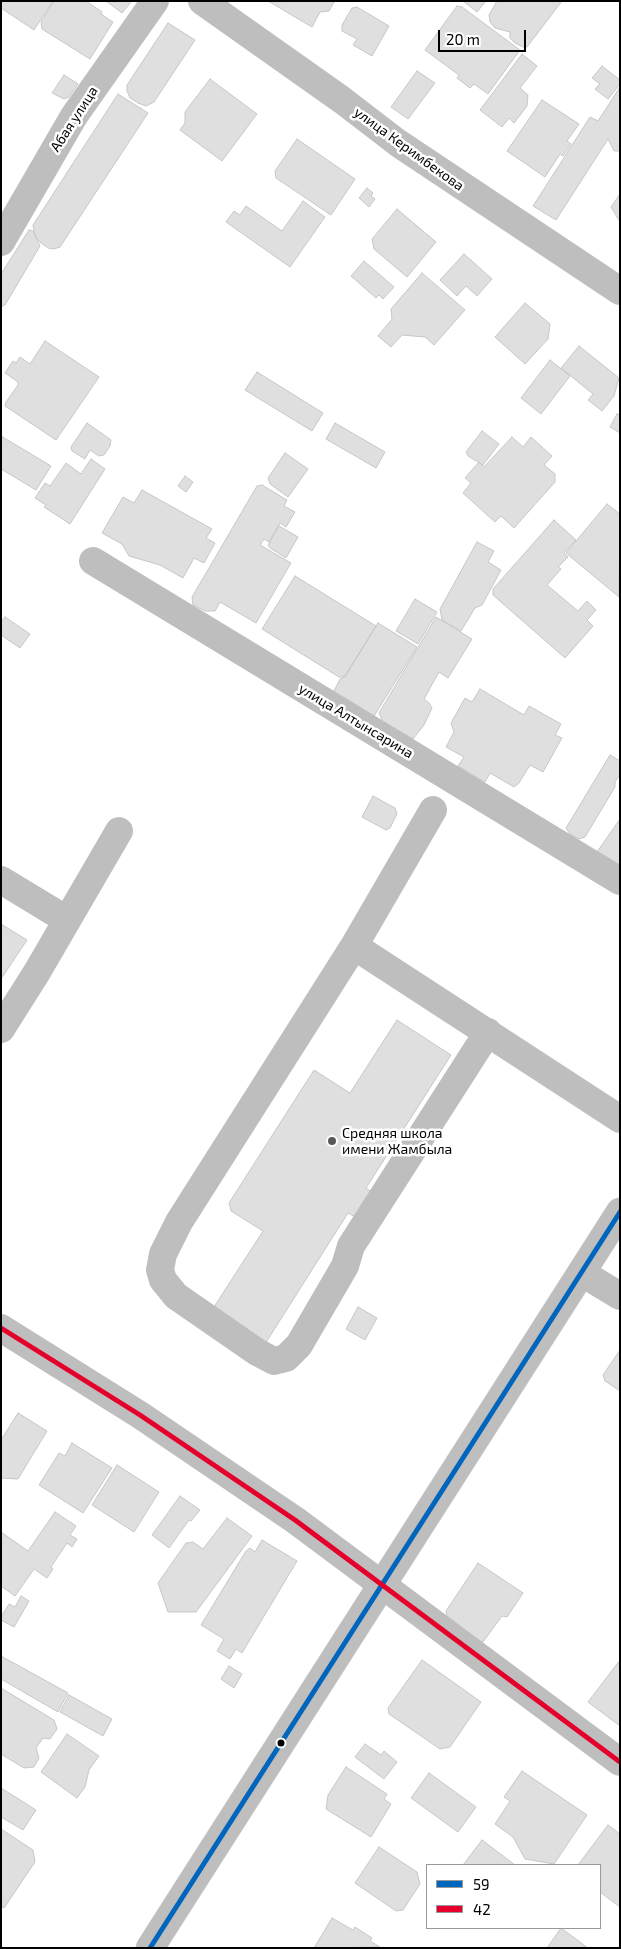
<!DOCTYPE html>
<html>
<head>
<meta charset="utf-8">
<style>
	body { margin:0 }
	#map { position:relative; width:621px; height:1949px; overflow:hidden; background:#fff; font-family:"Exo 2",sans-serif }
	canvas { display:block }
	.frame { position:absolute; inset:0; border:2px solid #000; pointer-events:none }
	.legend { position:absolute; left:426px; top:1864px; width:175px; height:65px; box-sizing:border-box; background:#fff; border:1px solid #999; margin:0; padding:6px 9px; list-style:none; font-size:15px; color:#000 }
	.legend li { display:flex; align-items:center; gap:10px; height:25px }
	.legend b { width:25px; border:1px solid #999 }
	.scale { position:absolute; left:438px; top:30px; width:88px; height:22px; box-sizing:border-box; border:2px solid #000; border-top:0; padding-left:6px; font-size:15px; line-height:18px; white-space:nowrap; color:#000; -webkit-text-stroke:4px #fff; paint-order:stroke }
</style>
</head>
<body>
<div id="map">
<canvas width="621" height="1949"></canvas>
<div class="frame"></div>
<ul class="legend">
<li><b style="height:6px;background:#0065bd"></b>59</li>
<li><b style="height:6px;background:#e4002b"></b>42</li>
</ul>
<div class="scale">20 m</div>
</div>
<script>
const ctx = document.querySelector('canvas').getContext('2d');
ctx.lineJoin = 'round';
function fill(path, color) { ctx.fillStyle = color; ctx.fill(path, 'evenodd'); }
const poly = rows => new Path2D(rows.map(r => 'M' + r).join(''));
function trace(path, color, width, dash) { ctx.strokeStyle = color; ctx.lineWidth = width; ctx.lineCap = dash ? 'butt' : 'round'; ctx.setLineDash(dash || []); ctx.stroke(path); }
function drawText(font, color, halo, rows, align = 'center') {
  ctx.font = font + ' "Exo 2",sans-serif'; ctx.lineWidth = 5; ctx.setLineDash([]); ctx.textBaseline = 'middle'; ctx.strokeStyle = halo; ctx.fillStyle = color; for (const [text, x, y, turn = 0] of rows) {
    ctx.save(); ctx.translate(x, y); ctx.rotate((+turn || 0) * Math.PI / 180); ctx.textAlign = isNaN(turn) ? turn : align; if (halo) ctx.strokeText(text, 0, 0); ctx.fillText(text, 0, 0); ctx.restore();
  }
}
const building = poly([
	[1,1,53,1,34,30,1,8,1,1],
	[54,1,86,1,102,12,101,14,113,22,90,59,42,29,41,22,54,1],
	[106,1,132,1,122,13,106,1],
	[268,1,334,1,334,2,329,11,320,12,312,27,268,1],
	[463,1,486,1,477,12,463,1],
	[497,1,562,1,527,47,523,47,515,43,510,38,510,32,495,28,490,22,489,15,497,1],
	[457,6,462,7,520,50,488,94,474,84,470,88,457,78,459,75,425,50,457,6],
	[357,7,389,26,372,56,353,45,357,39,342,31,342,25,352,8,357,7],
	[168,23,195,40,154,102,146,106,138,103,130,98,127,91,127,85,168,23],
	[522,54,537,66,520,88,528,95,527,106,514,123,509,118,502,127,480,110,522,54],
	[602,66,620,80,620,84,608,99,595,89,600,84,592,78,602,66],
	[417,71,435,83,408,119,391,107,417,71],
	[64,75,78,84,69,97,64,99,52,93,64,75],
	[210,79,257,114,222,161,180,130,185,123,185,112,210,79],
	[620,87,620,151,614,151,608,139,556,220,533,206,590,117,598,121,620,87],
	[118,94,148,113,60,247,54,249,48,248,41,243,35,236,33,225,118,94],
	[542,100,579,124,567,141,571,144,563,156,560,154,545,177,507,151,542,100],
	[297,139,355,179,331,215,276,178,275,171,297,139],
	[367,188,373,193,371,196,375,199,369,207,359,198,367,188],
	[620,194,620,222,611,207,620,194],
	[303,201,325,217,290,267,226,222,234,211,240,215,246,206,282,231,303,201],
	[397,209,436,242,407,277,374,249,372,239,397,209],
	[29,230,33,231,40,246,5,305,1,307,1,274,29,230],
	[464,254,492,279,477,296,466,286,457,296,440,280,464,254],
	[364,261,394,287,383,299,379,295,376,298,351,276,364,261],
	[422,273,465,310,434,345,425,337,402,335,391,347,378,336,392,319,391,309,422,273],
	[525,303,550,324,548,339,525,364,495,337,525,303],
	[45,341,99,377,56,440,5,406,6,402,18,385,18,382,5,373,13,361,16,363,20,357,30,364,45,341],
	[579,346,619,378,614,396,602,411,588,400,593,394,561,368,579,346],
	[550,360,570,376,541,414,521,398,550,360],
	[257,372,323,413,312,431,245,390,257,372],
	[617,414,620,415,620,433,610,427,617,414],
	[87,423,111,440,110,446,104,455,99,456,90,450,85,459,72,451,71,447,87,423],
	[335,423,385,452,376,468,326,439,335,423],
	[482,431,499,444,483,465,468,456,466,452,482,431],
	[1,436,51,466,36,490,1,469,1,436],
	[512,437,523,447,531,437,552,456,544,465,555,474,555,482,514,528,501,516,495,522,463,493,471,483,465,478,479,462,484,467,512,437],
	[285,453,308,469,288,497,270,484,268,478,285,453],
	[91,459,105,469,70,524,44,507,46,505,35,498,45,483,50,486,66,463,81,474,91,459],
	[185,476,193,482,186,492,178,486,185,476],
	[262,485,287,500,284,506,295,512,286,527,280,523,269,542,264,539,260,545,291,563,256,623,220,602,215,611,205,611,193,605,192,597,257,486,262,485],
	[142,490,212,529,206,538,215,543,204,563,194,558,183,578,160,565,129,556,122,544,102,533,123,497,134,503,142,490],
	[607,504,620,514,619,597,566,553,607,504],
	[554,520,576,540,564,553,568,557,558,567,561,569,547,585,578,611,587,601,596,610,587,620,593,626,565,658,493,595,493,589,554,520],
	[279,526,298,537,286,558,270,548,268,545,279,526],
	[477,542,494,551,488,562,501,570,482,605,475,608,461,631,442,620,440,609,477,542],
	[295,576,376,626,344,677,339,677,262,629,295,576],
	[415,599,437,612,418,644,396,631,415,599],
	[5,617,30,634,20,648,1,635,1,622,5,617],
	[436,617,472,639,448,678,439,672,424,699,429,703,432,708,424,725,413,739,383,722,379,713,436,617],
	[378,623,417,647,374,716,341,704,334,691,340,679,345,677,378,623],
	[480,689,524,715,529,706,561,724,555,735,562,738,543,772,530,765,519,783,514,787,490,773,485,782,458,766,464,757,446,747,454,732,451,723,465,698,472,702,480,689],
	[610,755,620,761,620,774,615,782,615,787,585,837,579,839,570,834,566,828,610,755],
	[373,796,395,808,397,814,390,828,386,830,362,817,373,796],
	[620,819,620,867,597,852,620,819],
	[1,924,27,940,1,979,1,924],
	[397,1020,451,1055,366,1188,373,1193,357,1218,348,1213,265,1344,212,1310,263,1231,231,1211,229,1203,314,1070,350,1093,397,1020],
	[358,1307,377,1318,365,1340,346,1329,358,1307],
	[620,1350,620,1391,605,1381,603,1375,620,1350],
	[18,1413,47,1431,18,1479,1,1478,1,1440,18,1413],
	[72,1443,112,1468,83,1513,39,1485,59,1453,65,1456,72,1443],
	[117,1465,159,1492,134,1532,92,1505,117,1465],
	[180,1496,200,1510,191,1521,189,1520,169,1548,152,1535,180,1496],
	[55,1512,76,1526,70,1535,77,1539,72,1547,67,1543,51,1567,53,1569,47,1578,34,1569,15,1596,1,1586,1,1532,28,1551,55,1512],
	[227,1518,252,1536,196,1612,168,1612,158,1583,186,1543,193,1542,203,1549,227,1518],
	[262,1540,297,1561,242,1653,236,1649,230,1659,217,1651,224,1639,201,1625,246,1551,250,1548,255,1552,262,1540],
	[478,1563,523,1593,507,1617,502,1616,483,1642,479,1642,447,1617,446,1611,478,1563],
	[21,1596,29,1601,14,1627,1,1620,1,1617,9,1604,15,1607,21,1596],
	[1,1656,68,1693,58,1712,1,1679,1,1656],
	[422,1660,481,1702,450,1747,440,1749,389,1714,388,1708,422,1660],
	[620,1660,620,1726,588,1702,620,1660],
	[229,1666,242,1674,234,1688,221,1679,229,1666],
	[1,1688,54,1720,57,1729,50,1739,43,1738,36,1748,39,1758,34,1767,24,1768,1,1754,1,1688],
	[69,1695,112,1719,103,1736,60,1712,69,1695],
	[67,1734,99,1756,89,1770,85,1787,77,1798,41,1772,67,1734],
	[365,1744,381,1755,384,1751,397,1762,384,1779,355,1757,365,1744],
	[346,1767,387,1794,384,1799,391,1804,371,1837,326,1809,328,1795,346,1767],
	[522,1771,587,1815,554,1864,525,1859,513,1837,495,1824,510,1801,504,1797,522,1771],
	[429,1773,476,1807,458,1832,411,1798,429,1773],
	[1,1788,36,1810,23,1830,1,1817,1,1788],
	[608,1825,620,1834,620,1907,600,1892,600,1865,578,1865,608,1825],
	[1,1829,33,1850,35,1862,4,1908,1,1906,1,1829],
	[482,1840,515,1865,463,1865,482,1840],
	[379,1847,417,1872,420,1884,403,1910,396,1911,355,1883,379,1847],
	[332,1918,353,1930,355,1927,372,1938,370,1941,380,1947,314,1948,332,1918],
	[561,1928,588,1948,547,1948,561,1928]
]);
const minor = poly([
	[202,1,342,100,398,143,620,291],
	[1,242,74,116,155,1],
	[93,561,620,881],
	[433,810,354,946,179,1222,163,1254,160,1270,163,1280,176,1296,257,1352,274,1361,286,1358,299,1345,345,1266,351,1246,488,1032],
	[1,880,67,920],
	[354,946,620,1119],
	[1,1029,37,972,119,831],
	[582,1273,620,1296],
	[1,1328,140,1415,295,1520,620,1762]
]);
const highway = poly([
	[150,1948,620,1212]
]);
const bus1 = poly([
	[150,1948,620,1212]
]);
const bus2 = poly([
	[1,1328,140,1415,295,1520,620,1762]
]);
const markers = [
	[332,1141,5,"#595959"],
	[281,1743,4.5,"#000"]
];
const streetNames = [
	["Абая улица",74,119,-57],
	["улица Керимбекова",409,149,36],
	["улица Алтынсарина",356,721,31]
];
const poiNames = [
	["Средняя школа",342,1133],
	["имени Жамбыла",342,1149]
];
fill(building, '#dfdfdf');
trace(building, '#c7c7c7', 1);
trace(highway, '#dbdbdb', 29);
trace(minor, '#bebebe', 28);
trace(highway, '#bebebe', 28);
trace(bus1, '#0065bd', 5);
trace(bus2, '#e4002b', 5);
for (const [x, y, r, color] of markers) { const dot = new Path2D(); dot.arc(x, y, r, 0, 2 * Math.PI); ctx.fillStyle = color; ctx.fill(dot); trace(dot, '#fff', 2); }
drawText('14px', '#000', '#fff', streetNames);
drawText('14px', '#000', '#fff', poiNames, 'left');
</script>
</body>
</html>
